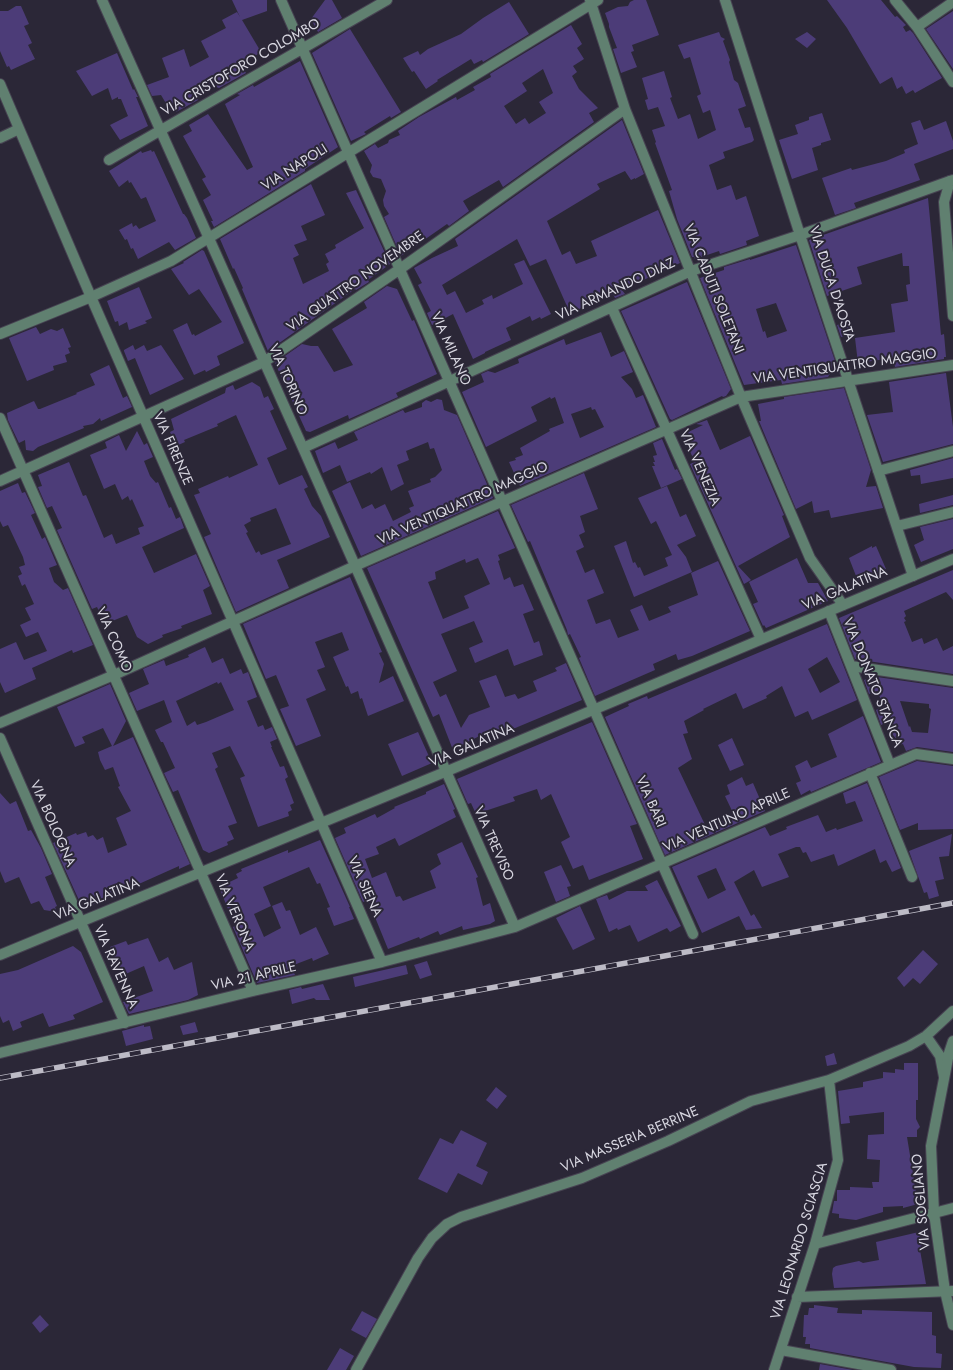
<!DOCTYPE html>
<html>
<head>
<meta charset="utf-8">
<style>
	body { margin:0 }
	canvas { display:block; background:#2b2737 }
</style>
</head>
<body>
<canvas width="953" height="1370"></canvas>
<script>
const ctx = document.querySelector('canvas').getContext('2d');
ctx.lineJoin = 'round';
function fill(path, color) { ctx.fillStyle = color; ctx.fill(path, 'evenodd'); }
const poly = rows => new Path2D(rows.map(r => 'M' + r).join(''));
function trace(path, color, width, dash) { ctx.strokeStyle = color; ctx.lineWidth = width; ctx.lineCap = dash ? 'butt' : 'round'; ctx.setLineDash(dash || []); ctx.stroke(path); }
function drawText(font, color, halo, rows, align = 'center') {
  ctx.font = font + ' Jost,sans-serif'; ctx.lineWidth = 4; ctx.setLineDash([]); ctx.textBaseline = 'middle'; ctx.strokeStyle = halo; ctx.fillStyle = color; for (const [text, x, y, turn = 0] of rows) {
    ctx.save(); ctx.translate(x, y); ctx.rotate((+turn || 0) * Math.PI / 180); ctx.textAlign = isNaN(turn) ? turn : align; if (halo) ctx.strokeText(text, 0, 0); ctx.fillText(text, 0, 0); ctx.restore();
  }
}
const building = poly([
	[232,0,267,0,267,11,242,20,261,52,241,65,246,73,219,88,213,86,210,89,199,90,198,100,176,112,174,109,170,110,161,95,152,96,147,85,169,77,162,58,184,49,190,67,209,57,201,41,226,28,222,20,237,12,240,17],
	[325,0,332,0,342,18,318,32,311,19],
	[634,0,646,0,659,35,632,45,634,51,631,52,637,67,621,73,613,49,617,48,609,27,609,24,605,13,618,7,628,6,630,2],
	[827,0,881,0,895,17,897,16,906,25,903,27,906,32,910,30,913,33,942,78,915,93,913,90,906,94,902,86,897,89,892,77,880,84,847,28],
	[509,2,529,34,483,62,482,60,474,64,471,59,437,80,438,81,426,89,414,71,412,72,403,58,418,51,420,55,428,49,461,34,483,18],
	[16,6,21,6,29,24,24,26,32,43,28,45,35,59,11,70,9,66,7,67,0,51,0,11,8,11],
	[953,11,953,69,926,29],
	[571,25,582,44,577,48,584,59,573,66,577,72,572,76,579,89,598,108,589,113,594,122,503,187,499,180,463,201,469,211,449,226,447,224,401,256,384,217,389,214,384,206,383,200,386,191,381,179,373,177,370,172,372,165,364,151,375,144,378,148,388,143,389,140,400,135,398,131,419,117,456,97,457,100,475,90,473,87,491,77,490,74],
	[543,69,553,93,539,102,546,113,529,124,525,118,516,124,504,106,527,91,522,83],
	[350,29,401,112,391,118,390,116,364,132,366,134,351,141,312,53],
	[719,32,721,37,725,39,723,41,730,60,729,62,734,80,738,83,746,106,738,109,745,128,750,127,754,140,752,142,723,152,725,158,709,165,717,190,731,185,736,200,746,196,759,236,746,241,747,245,720,254,719,251,695,259,694,257,692,257,677,219,669,191,672,190,655,143,656,142,652,130,665,126,658,107,648,110,645,100,648,99,642,78,664,71,672,97,670,98,678,119,690,114,698,139,716,130,710,110,703,113,697,96,701,94,690,57,684,59,678,45],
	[807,32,816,39,807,48,795,39],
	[117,53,133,90,134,89,138,97,136,97,148,126,120,140,110,125,128,116,121,99,118,99,118,97,112,100,108,88,92,96,76,71],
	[300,61,338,147,305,169,305,171,214,227,211,221,213,221,203,200,211,195,202,179,206,177,183,136,192,131,189,125,208,114,247,170,253,167,225,104,240,95,237,94,253,85,254,87],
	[822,113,831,140,821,143,821,145,812,148,818,170,792,179,779,140,798,134,795,125,809,120,809,117],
	[622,120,644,174,635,179,635,178,631,180,625,171,597,184,600,189,547,221,562,255,570,251,576,264,597,256,591,241,658,210,680,263,622,290,625,294,615,298,613,294,570,313,546,259,530,266,517,239,442,285,447,295,455,291,466,313,484,304,482,300,492,295,493,299,523,284,514,264,524,260,551,314,541,319,540,317,532,321,530,316,506,328,511,340,485,352,485,353,473,359,453,314,432,325,427,313,431,311,418,285,422,283,414,268,432,258,458,246,455,239],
	[920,120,924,130,946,121,953,141,953,149,914,164,920,180,854,203,856,208,835,215,822,178,851,168,852,170,886,161,905,153,904,150,918,144,911,123],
	[151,150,152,152,154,151,183,214,184,214,187,218,196,238,175,250,169,242,138,259,133,248,131,249,127,239,125,240,119,230,132,223,133,227,136,225,139,229,156,221,146,197,141,199,131,182,129,183,128,180,119,187,109,171,141,151,142,153],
	[311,184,325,215,301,226,307,240,294,245,299,255,293,258,303,284,329,271,326,264,329,262,325,254,336,248,335,245,364,228,346,193,356,190,390,264,368,280,369,282,356,290,355,289,268,351,242,289,243,288,234,268,233,269,220,239],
	[928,198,941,335,944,334,946,357,944,357,944,359,895,367,893,358,858,363,855,338,895,332,891,304,908,301,906,285,910,284,909,266,903,266,902,253,857,267,862,284,827,296,809,240],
	[796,245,836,364,828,377,782,384,781,380,744,385,700,278,724,270,724,267,750,259,750,260],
	[776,303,787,331,767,338,765,331,763,332,756,309],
	[202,250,204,251,244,343,217,356,220,365,206,372,205,370,194,375,173,330,187,323,192,335,194,334,195,336,222,322,199,289,189,295,171,269,184,263,183,262],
	[687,282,731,389,726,396,723,397,722,396,672,420,670,419,621,311],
	[387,286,397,289,412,321,414,320,437,374,396,393,398,397,349,419,348,415,310,432,306,431,275,363,302,344,311,346,318,346,334,372,353,365,332,329,367,308,364,302],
	[139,287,152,318,145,321,147,323,129,330,127,322,119,326,118,321,115,322,107,301],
	[849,321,853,334,841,337,837,325],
	[36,327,40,334,51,329,57,331,63,328,71,347,68,348,70,353,65,355,67,362,53,366,54,370,27,381,9,338],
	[601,332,611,357,624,351,633,372,621,377,632,389,636,398,643,395,656,427,520,486,509,462,516,460,515,458,523,455,520,448,550,431,549,429,564,423,555,397,551,399,550,397,531,407,537,421,486,447,462,392,484,382,481,374,488,371,495,373,519,363,518,359,564,339,566,345],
	[591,407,592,410,595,409,604,427,580,438,571,414],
	[133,345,135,350,144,345,147,351,161,345,184,379,150,395,135,358,128,361,124,351,124,350],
	[109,365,123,398,127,396,132,407,101,421,100,418,93,424,83,426,84,428,38,447,33,451,26,450,25,440,19,443,8,420,7,413,34,401,38,409,40,409,77,394,76,393,95,385,90,374],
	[946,373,953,427,953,444,883,462,867,415,893,412,889,382],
	[252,382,260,387,264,398,268,396,274,409,270,411,287,449,267,458,277,481,279,485,302,475,308,487,304,489,312,506,321,516,330,537,277,560,289,588,236,612,204,537,211,534,194,495,200,493,198,489,228,476,229,478,258,465,236,415,217,424,218,426,184,440,185,442,176,446,170,432,174,430,171,419,225,393,226,388,233,385,235,390],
	[276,508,291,544,261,555,259,551,256,553,246,533,248,532,244,525,251,521,250,518],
	[844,388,871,470,866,487,876,486,883,508,831,518,829,510,814,513,812,501,796,509,759,421,761,421,758,404,784,399,784,397],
	[437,399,442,400,444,410,457,415,493,498,361,556,332,491,350,482,362,509,372,504,375,509,385,504,393,521,411,512,409,508,414,506,408,491,431,482,430,479,435,477,442,470,434,448,430,449,428,442,406,451,409,460,397,465,404,484,391,491,382,467,371,474,370,472,347,482,340,465,323,473,315,451,335,442,338,449,358,440,354,432,403,410,405,413,422,407,422,403,426,400,431,402],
	[707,420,720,450,750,436,784,515,782,516,790,537,738,566,751,580,744,584,690,464,695,462,682,435,703,425,696,424],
	[137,431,144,445,147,443,153,457,144,461,150,476,156,483,158,482,169,508,171,507,176,519,180,517,184,528,142,547,154,573,196,554,210,586,203,590,212,614,181,626,182,628,162,635,163,637,148,644,137,637,127,615,105,624,97,607,92,609,57,530,62,528,52,506,47,508,38,487,42,486,38,475,69,462,83,496,86,495,104,538,112,534,116,544,140,534,138,528,144,526,132,499,130,501,128,496,122,500,115,484,104,489,90,455,107,448,105,442,119,435,126,451],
	[662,439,675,470,677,469,682,479,661,488,652,466,655,466,653,462,655,462,653,456,657,455,653,443],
	[953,458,953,478,921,484,920,475,911,476,910,470],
	[584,473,598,509,580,516,585,532,579,535,584,547,576,551,585,573,594,569,604,593,587,600,596,624,610,619,618,638,639,630,630,610,642,605,649,621,671,612,668,607,698,595,691,573,718,561,750,631,692,656,678,660,676,654,653,664,655,670,595,696,579,658,581,657,570,634,568,635,567,630,530,541,528,542,511,505],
	[18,483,22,493,25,492,35,513,31,515,42,539,45,537,57,565,49,568,54,582,63,590,68,588,93,645,73,653,72,650,32,668,36,679,5,693,0,682,0,649,16,642,24,660,47,651,38,632,26,637,20,625,31,620,25,608,34,604,25,584,22,586,18,576,22,574,19,567,25,565,23,557,8,525,3,527,0,521,0,491],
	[667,486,680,517,686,514,696,536,677,545,686,557,692,572,634,597,614,546,626,541,633,563,635,562,638,568,640,567,644,576,668,566,665,558,672,555,656,521,651,524,638,498],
	[953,495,953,505,920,513,919,504],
	[498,511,515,548,498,555,500,560,498,561,504,580,510,577,514,587,523,584,534,610,523,614,534,643,539,641,543,655,514,666,508,649,475,663,469,648,483,642,474,621,441,634,457,671,433,682,440,697,446,694,461,728,469,715,490,707,479,681,496,675,505,697,515,694,518,699,537,691,533,681,557,671,555,668,566,663,582,700,501,734,499,730,486,736,485,733,453,750,439,714,433,717,367,568],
	[478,558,490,584,464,596,469,608,443,619,428,582,436,579,435,572,465,559,466,563],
	[953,519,953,549,921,562,914,545,924,540,920,527],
	[872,546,872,548,876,546,886,569,858,581,849,558],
	[797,558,808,583,818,583,828,601,766,628,764,625,763,626,753,604,758,602,749,582],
	[953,570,953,600,946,592,904,611,906,616,904,618,906,621,904,622,912,642,922,638,924,644,937,638,943,651,953,646,953,674,855,659,839,618],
	[350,577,382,652,379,653,384,664,379,683,393,676,404,701,368,716,362,698,360,699,358,691,351,694,348,686,346,687,333,657,349,650,342,632,315,642,325,667,317,670,326,690,306,699,321,736,296,746,280,709,289,706,276,675,266,679,243,624],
	[827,624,857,700,812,720,808,711,795,717,782,686,766,696,767,698,743,709,736,693,703,709,704,710,684,721,688,733,683,734,692,759,678,768,707,829,734,815,725,796,730,794,727,785,742,777,746,786,753,783,765,811,665,855,605,717,629,706,628,704,647,696,648,699],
	[827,657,840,682,820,693,808,669],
	[205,647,212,663,223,658,230,674,241,669,243,674,248,672,257,697,247,701,258,727,263,725,265,730,272,727,277,739,270,742,272,747,271,747,280,767,284,766,288,777,285,779,294,803,290,805,292,810,288,812,289,816,258,827,240,778,245,776,230,746,212,753,218,767,215,769,237,823,228,826,234,839,227,842,228,845,209,853,203,850,178,790,173,792,164,773,175,768,163,742,161,742,155,730,172,722,164,700,137,711,129,693,149,684,143,669,164,660,166,666,189,657,188,655],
	[217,682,218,684,221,682,234,710,206,722,197,725,195,721,187,726,176,701],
	[870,676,953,688,953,752,917,747,906,751,903,744,898,745,887,722,881,725,876,710,884,706,877,691,869,694,864,680,870,678],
	[900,701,929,704,929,708,931,709,928,733,912,732,910,726,909,727],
	[110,684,126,721,113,746,133,737,190,864,179,869,179,866,83,909,53,843,76,833,77,835,86,832,88,837,93,835,97,840,103,837,108,853,127,845,116,818,131,811,118,787,120,786,113,767,105,770,100,760,98,752,112,746,103,728,82,737,85,743,75,747,57,707],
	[863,716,881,762,811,792,810,790,801,795,796,783,801,781,795,766,807,760,811,768,837,757,828,734],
	[592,722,637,824,630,826,643,859,589,880,583,865,573,869,561,842,570,837,551,794,541,800,537,789,513,797,515,801,476,814,471,803,468,804,457,779],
	[418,732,432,763,402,776,388,744],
	[732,738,744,765,730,771,718,745],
	[917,761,953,766,953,829,918,830,918,823,900,830,879,777],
	[867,783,901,868,892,872,886,860,880,863,875,849,838,866,834,854,811,862,806,852,803,853,800,847,796,847,778,854,789,877,762,887,754,870,734,882,751,916,754,914,762,928,746,930,739,916,702,933,672,867,765,827,770,836,787,829,786,827,818,815,826,832,836,828,837,830,863,821,855,801,846,804,843,793],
	[716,868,726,890,708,899,697,876],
	[444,784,455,809,453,810,456,817,399,846,395,838,376,847,379,854,365,859,372,878,386,872,396,897,400,896,403,901,436,888,430,871,441,864,437,854,462,842,478,877,476,878,483,906,490,903,495,921,490,924,463,930,462,926,440,935,438,931,420,939,419,937,388,949,368,900,363,902,335,838,346,833,344,828,375,814,377,818,395,808,394,807,426,794,426,792],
	[0,793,10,804,16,801,28,831,31,830,41,848,52,874,45,877,57,906,55,907,57,912,44,910,39,901,31,904,19,877,5,883,0,871],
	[952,834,949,856,939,857,944,879,935,881,939,896,929,899,927,892,924,893,909,851],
	[320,840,350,907,349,907,354,919,334,926,327,908,330,907,320,883,317,884,309,867,263,887,271,906,254,914,264,937,281,928,272,906,282,902,286,911,290,910,300,935,316,927,329,954,313,961,312,958,291,966,295,975,257,983,233,927,235,926,219,887,238,878,236,874,242,871,241,869,288,850,288,853,293,851],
	[561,865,571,886,567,887,570,896,556,902,544,872],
	[657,880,681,926,670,932,667,928,638,942,630,925,618,930,617,928,609,932,596,899,607,895,609,900,627,891,648,891,645,886],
	[580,906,595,939,573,950,556,918],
	[148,938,159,962,168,957,174,970,192,962,198,995,188,1000,129,1014,123,1002,153,991,144,966,121,976,121,974,118,975,109,954,112,953,110,947,126,941,128,945],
	[73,946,81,952,103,1002,73,1015,75,1019,49,1027,43,1013,20,1022,22,1027,13,1031,9,1020,3,1023,0,1016,0,974,18,970],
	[923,950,938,964,920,984,913,978,904,987,897,978],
	[427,961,432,975,420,979,414,965],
	[406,965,408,974,355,987,353,977],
	[323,984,330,1000,316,1000,314,998,292,1004,289,990,301,987,302,989],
	[195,1022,198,1032,183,1035,180,1026],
	[144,1025,144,1027,150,1026,153,1039,126,1046,122,1031],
	[834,1053,837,1064,827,1066,825,1056],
	[904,1063,918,1063,918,1100,916,1100,916,1119,920,1127,917,1130,917,1137,907,1137,918,1204,903,1208,903,1206,883,1207,883,1212,856,1220,839,1218,839,1214,832,1213,834,1201,837,1201,837,1190,850,1190,850,1187,873,1188,872,1182,879,1182,880,1160,867,1159,868,1135,884,1134,884,1112,849,1116,850,1123,841,1124,838,1091,863,1087,863,1082,883,1078,883,1072,895,1073,895,1069,904,1070],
	[496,1087,507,1096,497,1109,486,1100],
	[461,1130,487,1143,476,1166,488,1172,482,1185,458,1173,447,1193,418,1179,440,1138,453,1144],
	[919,1232,923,1250,920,1250,926,1284,834,1288,832,1274,833,1268,836,1266,859,1261,863,1263,879,1260,876,1242],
	[814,1305,838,1308,837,1313,862,1314,862,1310,932,1312,932,1335,936,1336,936,1353,942,1354,941,1368,914,1367,810,1348,810,1344,805,1344,806,1337,803,1337,804,1315,808,1315,809,1308,814,1308],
	[362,1311,377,1319,366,1338,351,1330],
	[40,1315,49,1325,40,1333,32,1323],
	[340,1348,354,1356,346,1370,327,1370],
	[820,1364,853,1370,819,1370]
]);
const minor = poly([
	[102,0,303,448,515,927],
	[281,0,693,934],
	[590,0,625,109,741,397,810,558,843,605],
	[725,0,800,235,913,576],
	[895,0,917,27,953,82],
	[917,27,953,2],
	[0,84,91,297,382,962],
	[0,138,19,129],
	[109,160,387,0],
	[612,308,761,639],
	[0,334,91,297,171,261,598,0],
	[0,418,253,991],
	[303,448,691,271,800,235,950,181],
	[878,471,953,451],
	[0,481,264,362,400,269,625,109],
	[897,526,953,512],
	[829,611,890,765],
	[851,666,953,681],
	[0,723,114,675,355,566,741,397,953,365],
	[0,738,125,1023],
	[870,773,912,877],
	[926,1036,940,1056,944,1077],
	[0,1053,253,991,382,962,515,927,916,754,953,759],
	[815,1244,953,1208],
	[797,1297,953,1291],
	[781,1350,891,1370],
	[356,1370,418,1258,432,1238,447,1224,461,1217,582,1178,668,1141,751,1101,829,1080,909,1046,926,1036,953,1011],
	[774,1370,815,1244,838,1160,829,1080]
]);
const tertiary = poly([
	[953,180,950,181,944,202,953,316],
	[0,955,445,772,953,559],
	[953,1041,949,1053,931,1146,934,1213,945,1291,953,1325]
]);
const rail = poly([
	[0,1078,953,903]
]);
const streetNames = [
	["VIA CRISTOFORO COLOMBO",241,68,-30],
	["VIA NAPOLI",295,168,-32],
	["VIA QUATTRO NOVEMBRE",356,282,-35],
	["VIA DUCA D'AOSTA",831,284,72],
	["VIA CADUTI SOLETANI",713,289,68],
	["VIA ARMANDO DIAZ",616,290,-25],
	["VIA MILANO",450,349,66],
	["VIA VENTIQUATTRO MAGGIO",845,367,-8],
	["VIA TORINO",287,380,66],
	["VIA FIRENZE",172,449,66],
	["VIA VENEZIA",699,468,66],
	["VIA VENTIQUATTRO MAGGIO",463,504,-24],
	["VIA GALATINA",845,589,-23],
	["VIA COMO",113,640,66],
	["VIA DONATO STANCA",872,683,68],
	["VIA GALATINA",472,746,-23],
	["VIA BARI",650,802,66],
	["VIA VENTUNO APRILE",727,821,-24],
	["VIA BOLOGNA",52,824,66],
	["VIA TREVISO",493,844,66],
	["VIA SIENA",364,887,66],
	["VIA GALATINA",97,900,-22],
	["VIA VERONA",234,913,67],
	["VIA RAVENNA",115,967,66],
	["VIA 21 APRILE",254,977,-13],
	["VIA MASSERIA BERRINE",630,1140,-23],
	["VIA SOGLIANO",922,1202,-95],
	["VIA LEONARDO SCIASCIA",800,1241,-73]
];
fill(building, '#4c3c78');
trace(minor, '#474352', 12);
trace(tertiary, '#474352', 12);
trace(minor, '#608070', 10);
trace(tertiary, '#608070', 10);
trace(rail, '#bdbbc6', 5.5);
trace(rail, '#2b2737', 4, [11]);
drawText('14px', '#d7d6e0', '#2b2737', streetNames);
</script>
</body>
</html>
